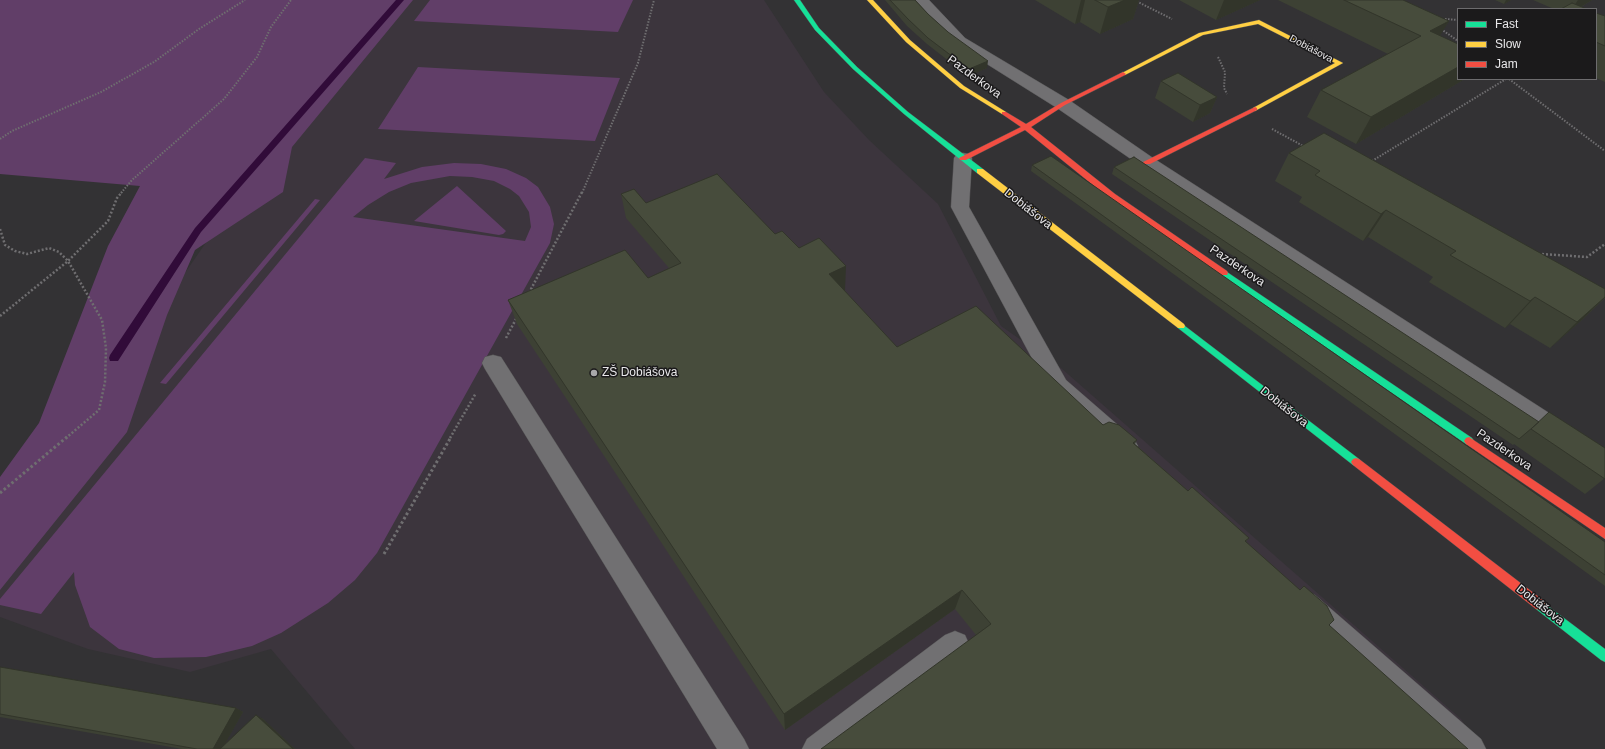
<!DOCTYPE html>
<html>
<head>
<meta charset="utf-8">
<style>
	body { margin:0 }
	#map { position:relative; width:1605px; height:749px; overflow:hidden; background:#333234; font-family:Helvetica,sans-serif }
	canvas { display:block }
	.legend { position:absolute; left:1457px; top:8px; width:140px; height:72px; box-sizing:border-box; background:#1b1a1b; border:1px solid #6d6c6e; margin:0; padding:5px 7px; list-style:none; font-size:12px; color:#e9e8ea }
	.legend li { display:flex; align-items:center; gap:8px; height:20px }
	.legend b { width:20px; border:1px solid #6d6c6e }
</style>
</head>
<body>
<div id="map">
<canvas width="1605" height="749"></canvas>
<ul class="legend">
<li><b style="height:5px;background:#16e098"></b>Fast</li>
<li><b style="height:5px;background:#ffcf43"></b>Slow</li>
<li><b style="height:5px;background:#f24e42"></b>Jam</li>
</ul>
</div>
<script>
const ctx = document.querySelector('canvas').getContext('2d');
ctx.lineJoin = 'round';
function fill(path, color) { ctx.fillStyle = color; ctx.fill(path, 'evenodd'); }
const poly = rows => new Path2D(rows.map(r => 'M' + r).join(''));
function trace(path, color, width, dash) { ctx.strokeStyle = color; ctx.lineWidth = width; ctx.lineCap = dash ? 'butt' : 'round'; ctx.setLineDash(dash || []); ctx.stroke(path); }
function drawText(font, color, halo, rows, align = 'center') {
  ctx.font = font + ' Helvetica,sans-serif'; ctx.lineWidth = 3; ctx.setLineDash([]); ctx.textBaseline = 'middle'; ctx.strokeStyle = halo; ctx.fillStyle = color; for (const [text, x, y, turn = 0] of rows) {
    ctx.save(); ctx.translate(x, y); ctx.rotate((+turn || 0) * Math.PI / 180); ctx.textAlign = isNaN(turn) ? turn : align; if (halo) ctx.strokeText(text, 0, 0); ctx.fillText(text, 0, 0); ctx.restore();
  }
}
const built = poly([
	[411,0,764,0,824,92,869,140,938,204,1001,326,1061,368,1461,719,1480,749,355,749,271,649,190,672,88,649,0,617,0,515,134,347,238,196]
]);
const green = poly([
	[0,0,413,0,292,147,283,192,195,250,167,315,127,432,0,590,0,477,39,423,108,246,140,186,0,174],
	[430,0,633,0,618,32,414,21],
	[418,67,620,78,595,141,378,129],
	[365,158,396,163,384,179,422,167,454,163,481,164,506,169,526,178,538,187,550,207,554,224,550,243,377,553,355,580,328,603,281,633,252,646,206,657,154,658,119,649,90,627,75,585,74,572,41,614,0,605,0,599],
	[450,176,472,177,494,181,510,189,519,196,529,212,531,227,525,241,353,217,368,205,389,192,411,183],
	[457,186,506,231,503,234,499,235,414,221],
	[315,199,320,200,166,384,160,383]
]);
const stream = poly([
	[396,0,404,0,201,232,118,361,110,361,109,358,110,355,195,228,396,0]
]);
const pathFar2 = poly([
	[1134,0,1172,19],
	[1445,19,1458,20],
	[1441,29,1458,41],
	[1218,57,1225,72,1224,88,1227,94],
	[1509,79,1605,151],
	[1272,129,1305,147],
	[0,139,12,131,101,92,154,62,199,29,245,0],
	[1372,161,1506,79],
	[121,193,132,180,224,99,257,57,271,27,291,0],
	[582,193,638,63,654,0]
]);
const pathFar1 = poly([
	[0,229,5,245,15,251,27,254,49,248,59,252,68,261,102,320,106,348,105,382,99,410,66,438],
	[1542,254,1587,257,1605,244],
	[529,293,582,192],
	[0,316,68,261,108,221,117,198,122,192],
	[506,338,517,317],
	[450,438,476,393]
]);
const path = poly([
	[0,493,67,437],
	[384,554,451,437]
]);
const lane = poly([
	[963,153,969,154,972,158,969,207,1066,380,1134,439,1138,446,1134,453,1126,456,1118,453,1050,392,951,207,954,158,957,154,963,153],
	[493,355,501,357,744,739,749,749,717,749,485,369,482,363,485,357,493,355],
	[1306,591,1315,595,1481,739,1486,749,1449,749,1297,613,1293,604,1297,595,1306,591],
	[955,631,965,635,969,644,965,653,841,749,802,749,807,739,945,635,955,631]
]);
const street = poly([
	[914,0,929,0,965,38,1069,100,1153,158,1605,449,1605,471,1597,468,1141,166,1057,108,955,44,914,0]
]);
const fast = poly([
	[794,0,800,0,819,28,857,67,908,112,983,169,983,173,977,173,904,114,853,69,815,30,794,0],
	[1224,270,1472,438,1474,441,1472,444,1469,445,1466,444,1221,275,1220,273,1224,270],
	[1181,323,1359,459,1361,462,1359,465,1356,466,1353,465,1178,328,1177,326,1181,323],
	[1540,600,1605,649,1605,662,1601,660,1536,609,1535,605,1536,601,1540,600]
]);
const slow = poly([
	[867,0,873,0,910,40,964,86,1006,112,1006,114,1002,114,960,88,906,42,867,0],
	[1259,20,1343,63,1255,111,1253,110,1253,108,1335,63,1258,24,1203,35,1125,75,1120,74,1199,33,1259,20],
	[977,169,983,169,1184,324,1185,326,1184,328,1178,328,977,173,977,169]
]);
const jam = poly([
	[1123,72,1126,74,1125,75,1065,105,1031,127,1115,194,1227,271,1228,273,1227,275,1221,275,1109,198,1025,130,966,160,960,160,959,158,1021,127,1002,114,1002,112,1006,112,1026,124,1061,103,1123,72],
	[1255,107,1257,108,1257,110,1150,164,1144,164,1143,162,1255,107],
	[1469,437,1605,528,1605,539,1466,444,1464,441,1466,438,1469,437],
	[1356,458,1359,459,1544,601,1545,605,1544,609,1540,610,1536,609,1353,465,1351,462,1353,459,1356,458]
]);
const wall = poly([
	[885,0,915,0,928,14,987,68,968,76,927,44,907,26],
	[1035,0,1139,0,1133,19,1100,34,1080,22,1075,24],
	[1179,0,1260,0,1216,20],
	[1278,0,1403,0,1449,21,1440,35,1463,80,1356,144,1307,117,1321,90,1388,54],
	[1495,0,1511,0,1504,4],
	[1533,0,1592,0,1581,7,1587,9,1554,9],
	[1596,13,1605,16,1605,82,1596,78],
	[1161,81,1217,97,1210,113,1193,122,1155,98],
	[1289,153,1605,289,1605,298,1583,319,1550,348,1510,324,1505,328,1429,282,1433,277,1368,237,1363,241,1299,202,1302,197,1275,181],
	[1134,157,1605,478,1585,494,1514,444,1513,445,1112,174,1114,167],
	[1032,165,1605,542,1605,586,1031,171],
	[621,194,646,203,775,234,799,248,845,290,844,291,897,347,1103,425,1137,440,1135,444,1188,491,1249,538,1246,542,1300,590,1327,606,976,635,955,609,785,730,517,324,508,300,648,278,669,268,626,218],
	[0,667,236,708,243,712,224,745,256,715,263,719,295,749,182,749,0,717]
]);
const shadedWall = poly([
	[1081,0,1085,0,1080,22,1075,24],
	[1125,0,1139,0,1133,19,1100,34,1108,7],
	[1224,0,1260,0,1216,20],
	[1506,0,1511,0,1504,4],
	[1578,0,1592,0,1577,9,1572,9],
	[1449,21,1433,47,1430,31],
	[988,61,987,68,968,76,969,69],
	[1458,67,1458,79,1464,79,1463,80,1356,144,1371,117],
	[1217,97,1210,113,1193,122,1200,105],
	[1386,210,1368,237,1363,241,1381,214],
	[846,266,845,290,828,298,829,274],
	[1535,297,1510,324,1505,328,1530,301],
	[1605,297,1583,319,1550,348,1577,322],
	[962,590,955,609,785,730,784,714],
	[236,708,243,712,222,749,213,749],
	[256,715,263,719,295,749,293,749]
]);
const building = poly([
	[890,0,915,0,928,14,948,32,988,61,969,69,928,38,908,19,890,0],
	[1095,0,1125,0,1108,7,1095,0],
	[1344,0,1403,0,1449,21,1430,31,1458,44,1458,67,1371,117,1321,90,1421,36,1344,0],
	[1572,3,1587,9,1561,9,1572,3],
	[1596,13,1605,16,1605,46,1596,42,1596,13],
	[1178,73,1217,97,1200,105,1161,81,1178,73],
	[1324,133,1605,289,1605,297,1577,322,1535,297,1530,301,1450,255,1456,251,1386,210,1381,214,1315,175,1320,171,1289,153,1324,133],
	[1051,156,1605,542,1605,575,1032,165,1051,156],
	[1134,157,1539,422,1519,439,1114,167,1134,157],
	[717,174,775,234,782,231,799,248,819,238,846,266,829,274,897,347,976,306,1103,425,1109,422,1119,425,1137,440,1133,443,1188,491,1192,487,1249,538,1245,541,1300,590,1304,586,1327,606,1334,620,1329,625,1468,749,821,749,991,624,962,590,784,714,508,300,625,250,648,278,681,263,621,194,634,189,646,203,717,174],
	[1549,412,1605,448,1605,479,1531,429,1549,412],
	[0,667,236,708,213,749,197,749,0,714,0,667],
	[256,715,293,749,220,749,256,715]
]);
const markers = [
	[594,373,4,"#a9a8aa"]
];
const farStreetnames = [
	["Dobiášova",1311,49,28]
];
const streetNames = [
	["Pazderkova",974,77,36],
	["Dobiášova",1028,209,38],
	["Pazderkova",1237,266,34],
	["Dobiášova",1284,407,38],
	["Pazderkova",1504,450,34],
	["Dobiášova",1540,605,38]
];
const poiNames = [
	["ZŠ Dobiášova",602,373]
];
fill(built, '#3c353d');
fill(green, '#613e68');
fill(stream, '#310b39');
trace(lane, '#515051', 1);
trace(street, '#515051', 1);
trace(fast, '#515051', 1);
trace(slow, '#515051', 1);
trace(jam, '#515051', 1);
trace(pathFar2, '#6f6e70', 2, [1.5, 1.5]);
trace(pathFar1, '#6f6e70', 2.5, [2, 2]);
trace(path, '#6f6e70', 3, [2.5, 2.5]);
fill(lane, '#717072');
fill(street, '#717072');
fill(fast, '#16e098');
fill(slow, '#ffcf43');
fill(jam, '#f24e42');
fill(wall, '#3d4134');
fill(shadedWall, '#32352a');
fill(building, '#474c3c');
trace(building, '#32352a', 1);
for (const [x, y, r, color] of markers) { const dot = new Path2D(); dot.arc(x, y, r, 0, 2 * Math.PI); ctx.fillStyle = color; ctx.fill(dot); trace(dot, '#1b1a1b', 1.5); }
drawText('10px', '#e9e8ea', '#1b1a1b', farStreetnames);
drawText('12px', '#e9e8ea', '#1b1a1b', streetNames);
drawText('12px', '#e9e8ea', '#1b1a1b', poiNames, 'left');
</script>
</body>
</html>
